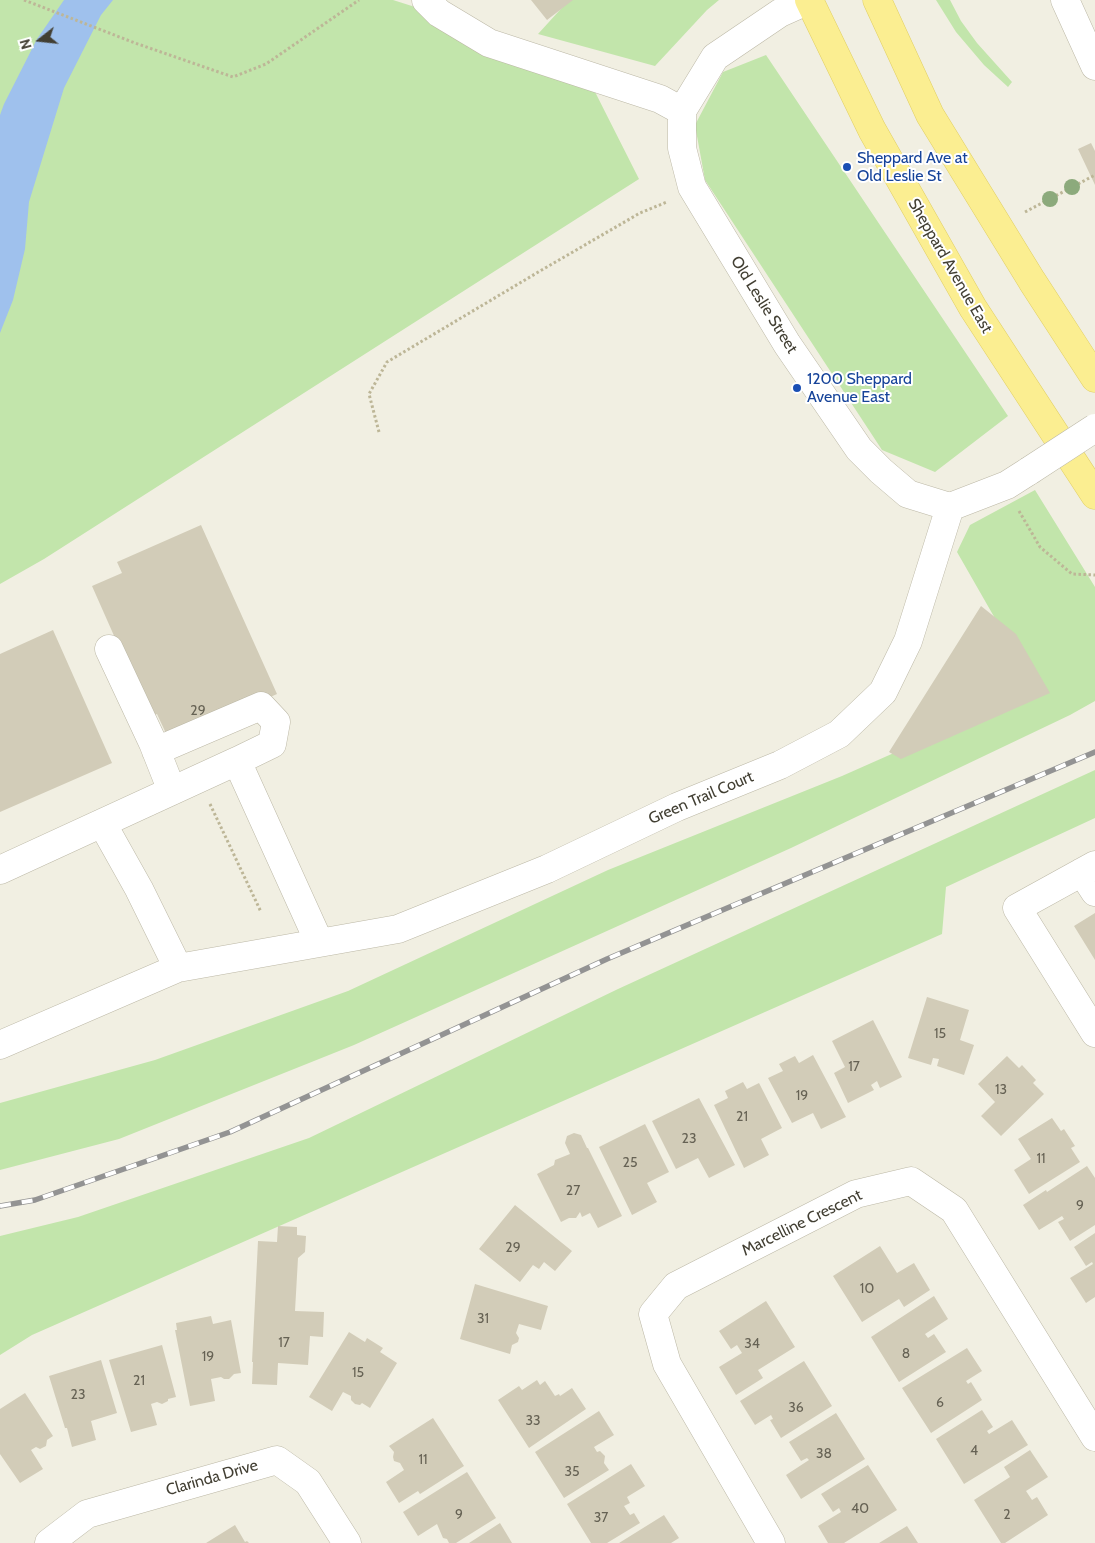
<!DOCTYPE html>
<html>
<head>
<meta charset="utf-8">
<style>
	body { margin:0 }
	#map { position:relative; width:1095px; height:1543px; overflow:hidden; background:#f1efe2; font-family:Cabin,sans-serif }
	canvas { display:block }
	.north { position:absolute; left:15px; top:15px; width:50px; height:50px; -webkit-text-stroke:4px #fff; paint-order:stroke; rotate:254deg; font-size:14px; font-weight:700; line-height:20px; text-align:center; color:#423f33 }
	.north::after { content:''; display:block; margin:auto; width:18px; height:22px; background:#423f33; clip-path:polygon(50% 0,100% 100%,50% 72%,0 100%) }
</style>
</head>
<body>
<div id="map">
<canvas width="1095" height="1543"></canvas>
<div class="north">N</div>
</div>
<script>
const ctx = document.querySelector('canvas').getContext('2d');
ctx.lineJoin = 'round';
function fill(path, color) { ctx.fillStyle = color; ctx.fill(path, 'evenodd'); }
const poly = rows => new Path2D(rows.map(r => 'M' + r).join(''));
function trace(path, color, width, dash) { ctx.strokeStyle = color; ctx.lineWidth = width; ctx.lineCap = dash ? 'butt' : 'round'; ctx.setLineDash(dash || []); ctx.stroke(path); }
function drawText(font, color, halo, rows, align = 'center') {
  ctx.font = font + ' Cabin,sans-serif'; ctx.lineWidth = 4; ctx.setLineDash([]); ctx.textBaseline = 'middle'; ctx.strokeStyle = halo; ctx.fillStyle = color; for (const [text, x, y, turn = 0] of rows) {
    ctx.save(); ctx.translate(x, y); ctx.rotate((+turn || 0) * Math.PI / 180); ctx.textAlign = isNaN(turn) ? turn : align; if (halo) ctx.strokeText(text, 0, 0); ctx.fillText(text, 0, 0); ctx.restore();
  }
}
const green = poly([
	[0,0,393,0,415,7,589,80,639,179,44,559,0,584],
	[569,0,719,0,707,10,655,66,538,34],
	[936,0,950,0,961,21,977,43,1012,82,1008,87,984,65,956,32],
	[766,55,1008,416,935,472,882,450,705,180,695,125,723,72],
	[1035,490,1095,587,1095,701,1070,715,791,848,354,1045,119,1139,0,1170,0,1103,155,1060,348,991,608,870,842,776,1036,690,957,552,970,525],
	[1095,770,1095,818,946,887,942,934,32,1335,0,1355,0,1236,78,1217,309,1138,618,989]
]);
const water = poly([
	[64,0,113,0,101,15,64,88,29,202,25,249,13,300,0,333,0,115,4,104,37,39]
]);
const building = poly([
	[531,0,573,0,547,20],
	[1091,143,1095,151,1095,185,1078,149],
	[201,525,277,694,170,742,157,714,150,717,92,586,122,573,117,562],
	[981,606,1016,634,1050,693,901,759,889,752],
	[53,630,112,763,0,812,0,654],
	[1095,913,1095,960,1074,926],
	[927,997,969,1010,960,1040,974,1045,964,1075,937,1066,939,1059,933,1058,931,1065,908,1058],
	[873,1020,902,1077,880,1088,877,1081,871,1085,874,1090,848,1103,834,1073,845,1067,832,1041],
	[813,1055,846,1117,821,1129,813,1113,792,1123,768,1078,783,1071,779,1064,795,1056,799,1063],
	[1007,1056,1019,1068,1022,1065,1036,1080,1033,1083,1044,1094,1001,1136,981,1116,995,1102,978,1084],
	[743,1082,747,1089,759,1083,782,1128,761,1139,769,1155,744,1168,714,1105,728,1098,725,1091],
	[699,1098,735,1165,709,1178,698,1158,676,1169,652,1121],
	[1052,1118,1061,1131,1064,1129,1075,1146,1071,1148,1080,1162,1029,1194,1014,1170,1031,1159,1018,1139],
	[645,1124,669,1172,647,1183,657,1202,632,1215,599,1147],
	[574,1133,581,1135,587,1148,588,1148,622,1216,598,1228,590,1213,582,1217,580,1212,576,1218,569,1218,561,1222,537,1174,554,1165,555,1160,570,1154,565,1143,567,1136],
	[1087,1166,1095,1178,1095,1225,1070,1241,1058,1222,1064,1219,1062,1216,1039,1230,1023,1205,1046,1190,1047,1192],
	[515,1205,572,1251,555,1271,544,1262,539,1269,533,1265,520,1282,479,1249],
	[278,1226,297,1227,297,1235,306,1236,305,1252,298,1258,295,1311,324,1312,323,1337,310,1336,308,1365,278,1363,277,1385,252,1384,253,1362,252,1362,258,1241,277,1242],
	[1095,1233,1095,1297,1086,1303,1070,1278,1093,1264,1092,1262,1086,1266,1074,1247],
	[880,1246,897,1273,914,1263,930,1290,904,1307,899,1299,862,1322,833,1276],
	[475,1284,548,1306,541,1330,519,1324,516,1333,519,1338,518,1342,512,1345,510,1354,460,1339],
	[934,1296,948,1319,925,1334,928,1338,934,1334,946,1352,899,1382,871,1337],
	[766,1301,795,1347,758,1370,763,1378,736,1395,719,1367,742,1353,737,1345,731,1349,719,1331],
	[211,1316,213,1324,231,1320,241,1373,234,1374,229,1379,224,1379,221,1377,211,1379,215,1401,190,1406,175,1330,177,1330,176,1323],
	[349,1332,365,1342,367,1338,383,1348,380,1352,397,1363,370,1408,362,1403,360,1405,355,1404,351,1400,351,1396,343,1392,332,1411,309,1397],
	[162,1345,176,1397,168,1399,168,1401,162,1404,157,1402,151,1404,157,1425,131,1432,109,1360],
	[967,1348,982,1371,966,1381,968,1384,971,1382,982,1400,931,1433,902,1388],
	[101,1360,117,1413,91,1421,96,1440,72,1447,67,1428,65,1428,49,1376],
	[804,1361,832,1406,781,1438,770,1420,773,1419,771,1415,755,1425,740,1401],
	[537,1380,540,1385,545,1381,555,1396,559,1394,560,1396,572,1388,586,1409,529,1448,498,1400,519,1386,522,1390],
	[25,1393,53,1436,47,1440,46,1446,40,1449,36,1447,31,1450,43,1469,20,1483,0,1454,0,1409],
	[982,1410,993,1427,987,1431,989,1434,1012,1420,1028,1445,964,1484,936,1439],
	[599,1411,614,1435,594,1447,597,1452,600,1451,605,1456,604,1463,609,1470,564,1498,535,1452],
	[836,1413,865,1459,801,1499,786,1475,809,1460,807,1458,801,1461,789,1442],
	[433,1418,464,1466,420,1494,418,1491,399,1503,386,1482,404,1470,400,1463,394,1461,393,1457,394,1452,389,1446],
	[1030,1450,1048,1477,1026,1491,1032,1500,1037,1497,1048,1515,1005,1543,1001,1543,974,1500,1010,1477,1004,1467],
	[631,1464,645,1486,627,1497,630,1503,624,1506,630,1515,634,1513,640,1523,607,1543,591,1543,567,1504],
	[868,1465,897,1510,844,1543,828,1543,818,1526,841,1512,839,1508,833,1512,821,1494],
	[467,1472,496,1518,456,1543,449,1543,447,1539,443,1538,437,1524,418,1536,403,1512],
	[664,1515,679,1538,671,1543,619,1543],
	[500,1523,512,1543,469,1543],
	[235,1525,245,1542,247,1541,249,1543,206,1543],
	[907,1526,918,1543,879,1543]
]);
const path = poly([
	[24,0,135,43,233,77,266,64,359,0],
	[1025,212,1095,175],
	[379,432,369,394,387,362,540,271,640,213,667,202],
	[1019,511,1040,547,1072,574,1095,575],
	[210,804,261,912]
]);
const minor = poly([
	[426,0,439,13,489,43,660,99,682,111],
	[809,0,780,13,715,57,682,111,682,148,692,187,787,344,859,449,881,471,908,494,950,507,1007,485,1029,471],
	[1065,0,1095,66],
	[109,649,153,743,172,791],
	[156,751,261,706,276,722,272,744,237,761],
	[102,823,139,889,178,968],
	[1095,865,1017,908,1095,1033],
	[0,870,237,761,319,942],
	[1082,872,1095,892],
	[0,1045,178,968,398,929,547,869,677,807,780,765,839,734,883,692,908,641,950,507],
	[49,1543,87,1514,277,1460,308,1482,347,1543],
	[771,1543,667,1364,653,1314,676,1286,856,1194,911,1181,954,1210,1095,1437]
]);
const major = poly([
	[809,0,872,130,973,308,1095,495],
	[877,0,930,115,1032,281,1095,378]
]);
const rail = poly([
	[0,1206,35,1200,230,1132,607,959,1095,752]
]);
const minorBridge = poly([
	[1029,471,1095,428]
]);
const trees = [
	[1072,187],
	[1050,199]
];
const markers = [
	[847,167,5,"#1a4fb4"],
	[797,388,5,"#1a4fb4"]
];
const numberNames = [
	["29",198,711],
	["15",940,1034],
	["17",854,1067],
	["13",1001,1090],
	["19",802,1096],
	["21",742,1117],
	["23",689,1139],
	["11",1041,1159],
	["25",630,1163],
	["27",573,1191],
	["9",1080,1206],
	["29",513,1248],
	["10",867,1289],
	["31",483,1319],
	["17",284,1343],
	["34",752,1344],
	["8",906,1354],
	["19",208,1357],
	["15",358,1373],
	["21",139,1381],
	["23",78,1395],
	["6",940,1403],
	["36",796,1408],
	["33",533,1421],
	["4",974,1451],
	["38",824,1454],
	["11",423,1460],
	["35",572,1472],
	["40",860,1509],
	["9",459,1515],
	["2",1007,1515],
	["37",601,1518]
];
const transitNames = [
	["Sheppard Ave at",857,158],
	["Old Leslie St",857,176],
	["1200 Sheppard",807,379],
	["Avenue East",807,397]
];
const streetNames = [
	["Sheppard Avenue East",950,266,60],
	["Old Leslie Street",764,305,58],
	["Green Trail Court",701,798,-23],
	["Marcelline Crescent",802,1223,-26],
	["Clarinda Drive",212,1478,-16]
];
fill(green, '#c2e5ab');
fill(water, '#9fc1ed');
fill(building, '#d2ccb8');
trace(minor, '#bcb8a6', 29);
trace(major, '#e0ce62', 29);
trace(path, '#bdb697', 3, [2.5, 2.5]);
trace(minor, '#fff', 28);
trace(major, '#fbee91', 28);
trace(rail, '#939393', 5.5);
trace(rail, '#fff', 4, [11]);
trace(minorBridge, '#bcb8a6', 29, []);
trace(minorBridge, '#fff', 28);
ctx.fillStyle = '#8caa7c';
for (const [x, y] of trees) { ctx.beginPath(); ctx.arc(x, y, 8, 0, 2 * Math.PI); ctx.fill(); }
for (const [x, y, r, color] of markers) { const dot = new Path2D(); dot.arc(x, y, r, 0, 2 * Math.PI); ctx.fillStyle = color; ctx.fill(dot); trace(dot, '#fff', 2); }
drawText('14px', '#666254', null, numberNames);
drawText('16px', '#164399', '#fff', transitNames, 'left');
drawText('16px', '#423f33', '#fff', streetNames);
</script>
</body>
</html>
